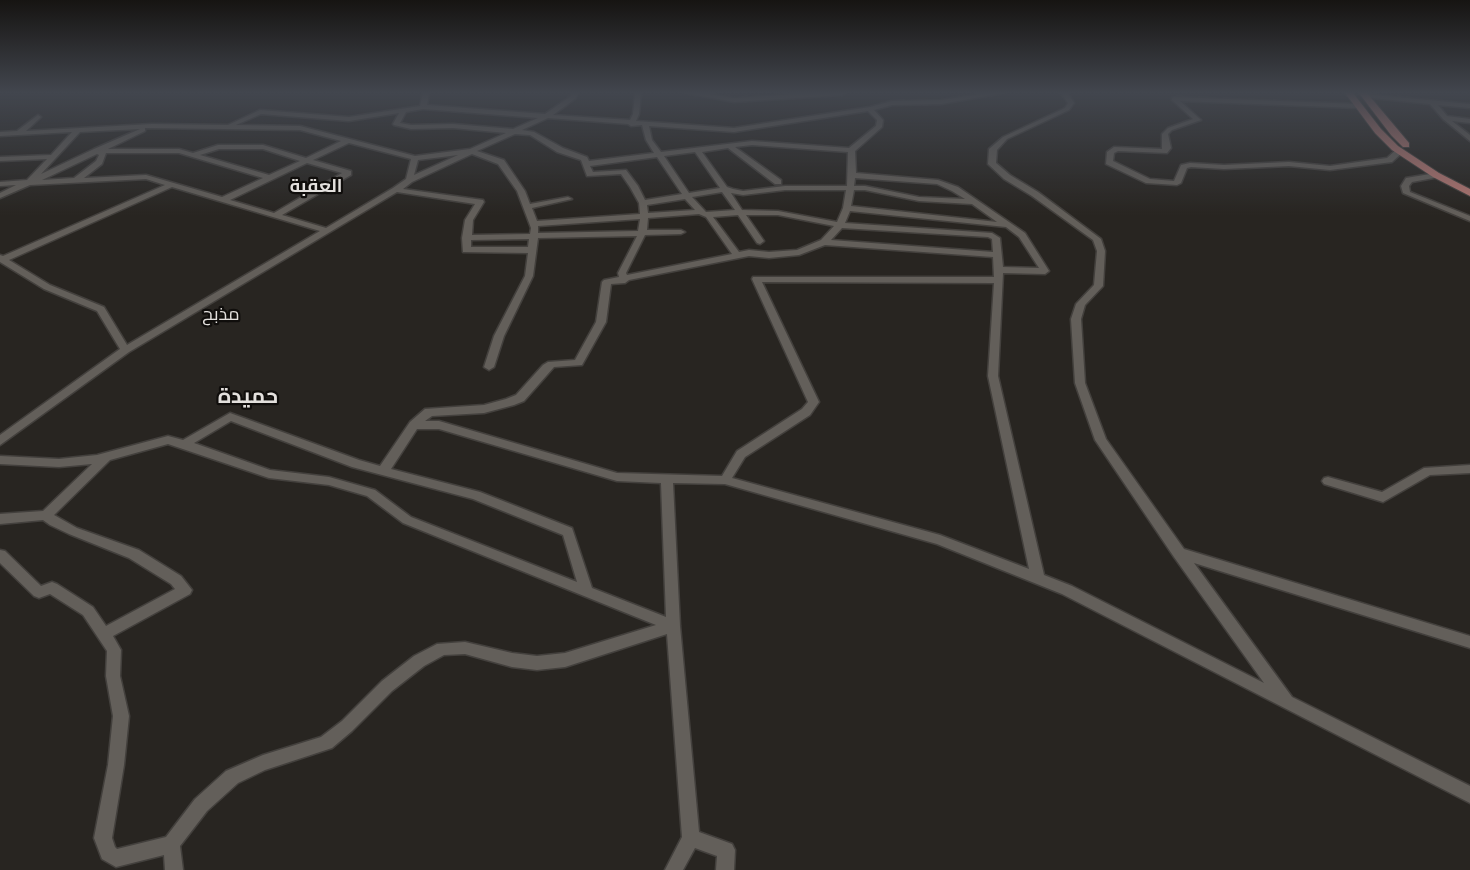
<!DOCTYPE html>
<html>
<head>
<meta charset="utf-8">
<style>
	body { margin:0 }
	canvas { display:block; background:#282521 }
</style>
</head>
<body>
<canvas width="1470" height="870"></canvas>
<script>
const ctx = document.querySelector('canvas').getContext('2d');
ctx.lineJoin = 'round';
const poly = rows => new Path2D(rows.map(r => 'M' + r).join(''));
function trace(path, color, width, dash) { ctx.strokeStyle = color; ctx.lineWidth = width; ctx.lineCap = dash ? 'butt' : 'round'; ctx.setLineDash(dash || []); ctx.stroke(path); }
function fill(path, color) { ctx.fillStyle = color; ctx.fill(path, 'evenodd'); }
function drawText(font, color, halo, rows, align = 'center') {
  ctx.font = font + ' "Varela Round",Cairo,sans-serif'; ctx.lineWidth = 4.5; ctx.setLineDash([]); ctx.textBaseline = 'middle'; ctx.strokeStyle = halo; ctx.fillStyle = color; for (const [text, x, y, turn = 0] of rows) {
    ctx.save(); ctx.translate(x, y); ctx.rotate((+turn || 0) * Math.PI / 180); ctx.textAlign = isNaN(turn) ? turn : align; if (halo) ctx.strokeText(text, 0, 0); ctx.fillText(text, 0, 0); ctx.restore();
  }
}
const minor = poly([
	[423,93,429,93,427,105,545,114,571,96,572,93,578,93,576,98,553,115,630,120,633,114,635,93,641,93,639,114,636,121,734,128,870,107,892,101,941,100,987,93,1003,93,941,104,892,105,874,110,883,120,882,127,855,151,856,173,938,180,958,187,1025,233,1049,271,1045,274,1003,273,998,376,1044,575,1072,586,1264,683,1174,557,1095,440,1075,383,1071,319,1076,304,1094,285,1097,251,1093,240,1032,196,1004,179,988,164,989,149,1003,137,1065,108,1068,103,1061,93,1068,93,1074,103,1069,110,1007,139,997,150,996,163,1010,175,1038,192,1101,239,1105,251,1103,286,1085,305,1081,319,1085,383,1106,439,1184,549,1470,636,1470,648,1194,563,1292,697,1470,786,1470,803,1062,594,937,544,725,484,673,483,680,626,699,832,732,844,735,850,734,870,716,870,717,856,695,848,683,870,665,870,682,837,667,634,565,667,537,670,512,667,465,654,444,655,424,666,392,691,352,731,332,748,265,770,238,783,207,811,180,846,183,870,165,870,164,855,116,867,102,859,94,838,108,765,113,716,106,676,107,651,83,615,50,594,39,598,34,596,0,563,0,550,5,551,41,586,52,582,57,584,93,607,106,626,175,589,171,584,129,558,69,534,50,525,43,520,0,524,0,514,43,511,92,464,59,467,0,464,0,456,59,459,97,455,168,436,183,440,230,413,359,460,380,466,410,422,425,409,484,405,506,399,516,395,543,365,548,362,575,360,596,322,602,282,604,280,619,277,618,273,637,236,538,238,533,276,504,336,494,367,489,370,484,367,494,336,525,276,528,253,463,252,462,238,465,220,475,204,397,192,129,352,0,445,0,435,120,349,97,311,44,289,0,262,0,255,3,256,165,185,146,179,30,185,0,198,0,193,16,185,0,186,0,182,27,180,47,159,0,161,0,157,51,155,72,132,0,136,0,132,17,131,38,115,41,117,40,118,26,131,152,124,228,125,260,110,349,117,420,106,423,93],
	[423,109,538,118,513,129,453,124,411,125,400,123,406,112,423,109],
	[868,111,877,120,876,126,849,148,752,141,661,152,652,140,649,126,734,132,868,111],
	[399,113,393,124,394,125,411,129,453,128,506,133,470,149,415,156,300,126,236,125,261,114,349,121,399,113],
	[548,118,628,124,631,126,642,125,646,140,654,153,589,161,587,157,563,148,534,132,522,130,548,118],
	[145,128,300,130,341,141,306,158,263,145,218,145,193,153,179,149,108,149,145,131,145,128],
	[140,129,94,149,41,174,80,132,140,129],
	[515,134,530,135,557,152,581,160,587,176,621,174,630,187,639,203,640,214,537,221,532,208,572,199,568,197,530,204,525,191,504,160,477,151,515,134],
	[349,143,411,159,406,179,393,188,326,228,282,215,351,175,351,171,313,160,349,143],
	[752,145,848,152,847,186,785,186,743,191,733,189,727,187,702,152,728,148,775,184,781,184,781,180,735,147,752,145],
	[219,149,263,149,300,161,269,175,200,155,219,149],
	[695,152,720,188,689,193,664,156,695,152],
	[106,153,179,153,263,178,222,197,146,175,84,178,102,164,106,153],
	[97,154,99,155,96,161,74,178,42,180,97,154],
	[472,154,498,164,517,191,531,228,530,234,472,235,473,220,484,202,483,200,403,189,412,182,472,154],
	[458,155,414,175,418,160,458,155],
	[657,157,682,194,645,200,638,186,626,170,593,172,590,166,657,157],
	[307,163,342,173,274,213,230,200,307,163],
	[855,178,937,184,952,191,965,199,919,197,865,186,854,186,855,178],
	[172,187,320,231,127,345,104,307,50,285,9,260,172,187],
	[785,190,846,190,843,208,837,222,778,211,742,210,731,193,743,195,785,190],
	[854,190,865,190,919,201,972,204,997,222,851,206,854,190],
	[722,192,735,210,706,212,692,197,722,192],
	[685,199,695,210,648,213,647,205,685,199],
	[850,211,1006,227,1019,237,1039,268,1003,267,1000,238,992,233,845,223,850,211],
	[699,214,706,217,732,254,627,275,626,273,645,235,681,234,685,232,681,230,647,230,648,218,699,214],
	[738,215,757,243,760,244,764,241,746,215,778,215,834,226,821,240,797,250,769,252,749,250,739,252,713,217,738,215],
	[640,219,638,231,538,233,538,226,640,219],
	[842,228,988,237,992,239,993,252,831,240,842,228],
	[529,239,528,247,471,247,471,240,529,239],
	[825,245,993,257,994,277,753,277,752,279,808,402,802,409,737,451,722,476,617,473,439,421,425,421,432,416,484,413,514,405,524,401,554,367,582,365,606,322,611,284,625,283,629,280,749,256,769,258,799,255,825,245],
	[762,282,994,283,988,376,1029,569,940,535,732,478,745,457,810,415,819,402,762,282],
	[231,421,352,467,473,499,563,535,577,582,411,517,375,490,329,477,270,470,194,443,231,421],
	[417,429,439,429,617,481,661,483,666,617,592,588,572,528,480,492,391,469,417,429],
	[168,444,269,478,329,485,367,496,403,523,656,625,565,653,537,656,512,653,465,642,437,644,414,656,382,681,342,721,321,737,263,755,226,771,195,799,166,837,117,849,115,847,112,838,124,765,129,716,120,676,121,650,113,636,190,594,192,590,181,576,139,550,77,528,54,515,110,460,168,444],
	[686,93,702,93,734,98,811,93,845,93,842,95,734,102,686,93],
	[1365,94,1470,104,1470,108,1438,105,1447,116,1470,119,1470,123,1452,121,1470,135,1470,141,1443,119,1430,104,1363,97,1363,95,1365,94],
	[1174,97,1359,104,1362,106,1359,108,1180,101,1201,120,1172,130,1168,134,1171,148,1167,153,1118,151,1114,153,1113,161,1150,179,1174,181,1181,165,1190,163,1224,165,1289,162,1330,166,1387,158,1397,149,1404,151,1392,162,1330,170,1289,166,1224,169,1191,167,1187,168,1181,183,1177,185,1146,183,1106,164,1107,152,1114,147,1162,149,1162,134,1168,128,1193,119,1172,100,1172,98,1174,97],
	[1436,173,1440,175,1439,177,1412,182,1409,186,1410,192,1470,216,1470,221,1403,193,1401,186,1406,178,1436,173],
	[1470,465,1470,473,1430,475,1383,502,1324,484,1322,481,1324,478,1328,477,1382,492,1424,468,1470,465]
]);
const major = poly([
	[1345,93,1353,93,1381,129,1398,146,1439,173,1470,189,1470,196,1433,177,1392,150,1375,133,1345,93],
	[1359,93,1367,93,1409,143,1409,147,1403,147,1391,135,1359,93]
]);
const farDistrictnames = [
	["العقبة",316,187]
];
const neighbourhoodNames = [
	["مذبح",221,315]
];
const districtNames = [
	["حميدة",248,397]
];
trace(minor, '#43403d', 3);
trace(major, '#43403d', 2);
fill(minor, '#635f5a');
fill(major, '#b27671');
const sky = ctx.createLinearGradient(0, 0, 0, 215);
sky.addColorStop(0, '#161412');
sky.addColorStop(0.43, '#42464e');
sky.addColorStop(1, '#42464e00');
ctx.fillStyle = sky;
ctx.fillRect(0, 0, 1470, 215);
drawText('bold 18px', '#e3e0dd', '#100e0c', farDistrictnames);
drawText('18px', '#e3e0dd', '#100e0c', neighbourhoodNames);
drawText('bold 21px', '#e3e0dd', '#100e0c', districtNames);
</script>
</body>
</html>
